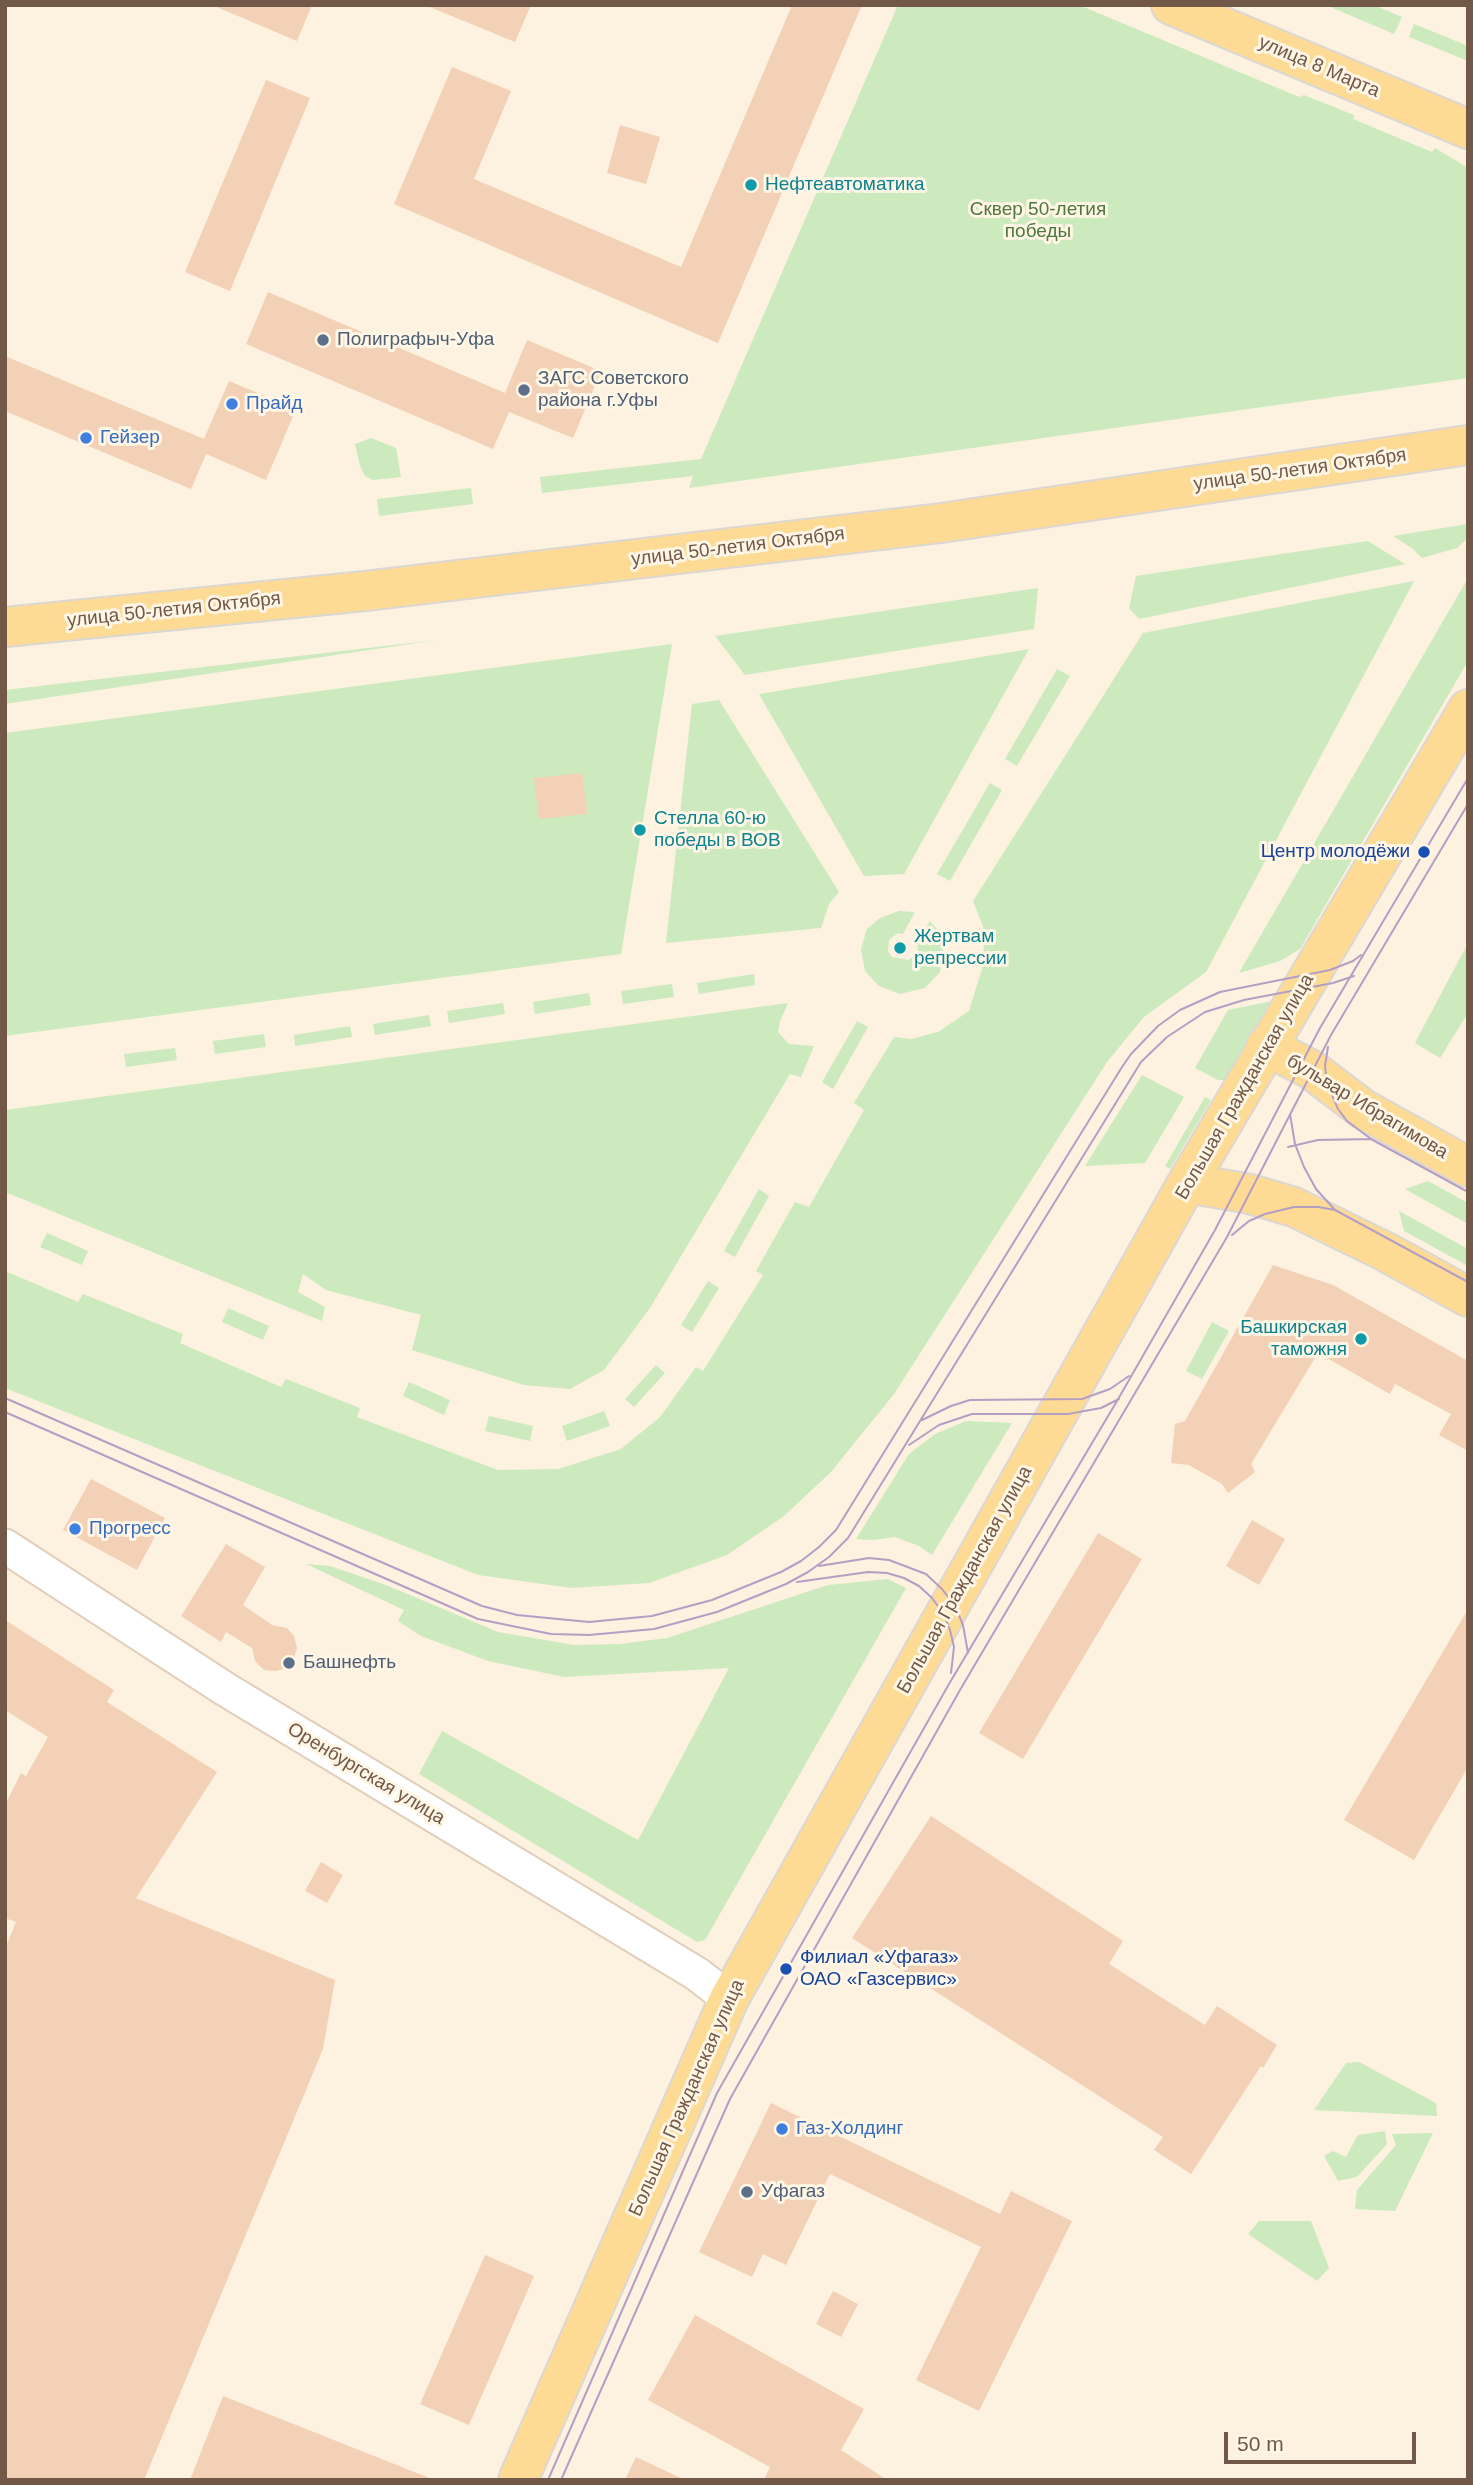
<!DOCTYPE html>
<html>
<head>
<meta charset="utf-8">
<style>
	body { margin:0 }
	#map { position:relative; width:1473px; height:2485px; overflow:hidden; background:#fcf2df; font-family:Helvetica,sans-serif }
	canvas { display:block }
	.frame { position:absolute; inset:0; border:7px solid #725847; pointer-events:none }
	.scale { position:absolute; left:1224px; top:2432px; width:192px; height:32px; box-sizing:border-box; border:4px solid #725847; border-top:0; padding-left:9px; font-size:21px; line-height:24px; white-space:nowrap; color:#725847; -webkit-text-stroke:5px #fff6e5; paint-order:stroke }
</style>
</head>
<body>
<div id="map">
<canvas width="1473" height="2485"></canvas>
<div class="frame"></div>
<div class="scale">50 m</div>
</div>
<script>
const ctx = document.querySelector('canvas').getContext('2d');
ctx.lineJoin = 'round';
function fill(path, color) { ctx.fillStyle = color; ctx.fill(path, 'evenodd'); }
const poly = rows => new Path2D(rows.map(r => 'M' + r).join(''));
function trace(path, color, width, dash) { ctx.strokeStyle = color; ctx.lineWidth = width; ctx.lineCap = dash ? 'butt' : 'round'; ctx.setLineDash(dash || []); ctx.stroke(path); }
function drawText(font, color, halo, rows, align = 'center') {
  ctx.font = font + ' Helvetica,sans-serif'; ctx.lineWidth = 6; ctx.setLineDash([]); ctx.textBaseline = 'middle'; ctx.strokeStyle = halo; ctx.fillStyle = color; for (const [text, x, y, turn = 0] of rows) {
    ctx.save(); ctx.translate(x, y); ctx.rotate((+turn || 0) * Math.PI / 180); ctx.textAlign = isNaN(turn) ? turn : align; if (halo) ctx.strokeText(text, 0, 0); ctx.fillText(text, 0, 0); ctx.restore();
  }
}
const green = poly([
	[898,5,1079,5,1299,97,1304,95,1354,115,1353,119,1432,152,1435,148,1468,168,1468,378,689,488,693,476,542,493,540,477,701,459],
	[1326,5,1374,5,1402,17,1394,34],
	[1414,24,1468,46,1468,61,1409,37],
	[371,438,396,448,401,477,373,480,365,476,360,466,355,444],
	[471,488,473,504,379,516,377,499],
	[1468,524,1468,538,1457,548,1422,558,1413,549,1393,536],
	[1368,541,1405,564,1139,619,1129,608,1136,576],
	[1468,578,1468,661,1300,949,1280,961,1239,973],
	[1414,581,1206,972,1144,1017,1107,1062,894,1394,831,1472,784,1516,727,1555,649,1583,572,1588,478,1575,5,1388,5,1271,78,1302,83,1294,183,1334,180,1343,281,1387,286,1379,360,1408,357,1417,498,1470,558,1469,621,1449,660,1417,696,1367,703,1371,763,1275,756,1271,795,1202,809,1207,864,1110,854,1103,894,1037,911,1039,938,1032,969,1011,982,969,985,932,973,901,1143,633],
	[1038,588,1034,629,745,675,715,636],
	[437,640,92,691,5,704,5,690],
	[672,644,621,954,5,1036,5,733],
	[1029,649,904,874,864,876,759,694],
	[1057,669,1070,676,1017,766,1005,759],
	[719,700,839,892,829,904,821,928,666,943,692,704],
	[990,783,1002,790,950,881,937,874],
	[899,911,915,912,903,934,898,933,889,940,888,951,892,957,909,960,918,952,917,942,930,921,942,935,943,951,940,972,925,988,900,994,879,986,865,971,861,949,867,929,880,918],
	[1468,943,1468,1013,1440,1058,1415,1043],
	[754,974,755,985,699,994,697,983],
	[672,984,674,997,623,1004,621,991],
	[589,993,591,1005,535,1014,533,1002],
	[1272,1001,1225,1080,1218,1080,1195,1068,1228,1010],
	[503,1003,505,1014,449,1023,447,1011],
	[788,1003,780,1021,778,1032,789,1044,814,1046,801,1077,790,1074,650,1308,604,1370,570,1389,524,1385,412,1350,421,1315,326,1290,303,1274,298,1292,325,1307,322,1321,5,1192,5,1110],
	[429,1015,431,1026,375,1035,373,1024],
	[857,1021,868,1027,833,1089,822,1082],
	[350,1026,352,1037,295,1046,294,1035],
	[264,1034,266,1047,215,1054,213,1041],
	[175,1048,177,1060,126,1067,124,1054],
	[1142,1075,1184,1097,1145,1163,1085,1166],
	[1205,1097,1211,1100,1170,1169,1165,1166],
	[1428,1181,1468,1203,1468,1224,1405,1189],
	[759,1189,769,1196,735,1257,724,1251],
	[1399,1211,1468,1249,1468,1266,1404,1231],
	[47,1233,88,1251,82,1265,40,1247],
	[708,1281,719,1288,692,1332,681,1325],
	[228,1308,269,1326,263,1340,222,1322],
	[1212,1322,1229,1331,1202,1379,1186,1371],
	[656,1365,665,1373,634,1407,625,1399],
	[409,1382,450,1400,444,1415,403,1396],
	[604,1411,610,1426,567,1441,562,1426],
	[489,1416,533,1426,530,1441,485,1431],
	[966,1421,1012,1423,932,1555,919,1546,895,1537,873,1540,856,1539,909,1454,935,1434],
	[306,1564,330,1566,386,1585,498,1632,574,1645,620,1644,667,1638,828,1585,888,1579,906,1588,705,1940,697,1942,419,1774,442,1731,638,1840,729,1668,564,1677,488,1661,421,1636,398,1621,404,1610],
	[1359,2062,1436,2103,1437,2116,1314,2110,1346,2063],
	[1385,2131,1387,2144,1357,2177,1338,2181,1324,2156,1333,2151,1346,2157,1358,2135],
	[1433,2133,1395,2211,1355,2209,1357,2190,1396,2145,1392,2134],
	[1259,2221,1311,2221,1329,2268,1317,2281,1248,2234]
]);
const building = poly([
	[212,5,312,5,297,41],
	[425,5,531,5,515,42],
	[792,5,862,5,718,343,394,204,452,67,511,91,474,179,681,267],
	[266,80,310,98,230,291,185,272],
	[620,125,660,137,646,184,607,173],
	[268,292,505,393,527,340,601,371,573,438,509,412,493,449,246,344],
	[5,356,204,439,229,381,296,409,266,480,206,454,191,489,5,411],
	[582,773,587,814,539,819,534,778],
	[1273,1265,1333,1285,1468,1361,1468,1451,1439,1435,1451,1414,1395,1384,1390,1394,1318,1353,1251,1464,1255,1472,1228,1493,1222,1484,1189,1465,1171,1463,1175,1424,1185,1421],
	[91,1479,165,1518,137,1570,63,1530],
	[1252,1520,1285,1539,1259,1585,1226,1566],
	[1098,1533,1142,1559,1023,1759,979,1733],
	[226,1544,265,1567,243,1605,272,1625,287,1628,294,1636,297,1648,294,1658,287,1668,276,1671,264,1670,255,1661,252,1648,226,1632,221,1642,181,1616],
	[1468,1609,1468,1767,1414,1860,1344,1820],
	[5,1620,114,1690,107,1702,217,1772,136,1898,335,1980,323,2049,144,2480,5,2480,5,1949,16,1922,5,1918,5,1805,21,1773,26,1776,48,1737,5,1710],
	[931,1816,1123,1941,1109,1964,1205,2025,1217,2006,1277,2045,1263,2068,1261,2066,1191,2174,1154,2150,1163,2137,852,1938],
	[321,1862,343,1875,327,1903,305,1891],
	[771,2103,1000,2214,1011,2191,1072,2221,979,2411,916,2380,981,2247,830,2174,786,2265,763,2254,752,2277,699,2252],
	[485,2255,534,2276,469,2425,420,2404],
	[833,2291,858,2304,841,2337,816,2324],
	[695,2315,864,2409,841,2450,887,2480,764,2480,770,2467,648,2400],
	[223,2396,432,2479,432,2480,190,2480],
	[636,2457,685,2480,625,2480]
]);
const minor = poly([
	[5,1546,225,1689,697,1974,729,1999]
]);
const major = poly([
	[1171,5,1468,129],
	[5,627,365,591,941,523,1468,445],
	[1266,1046,1312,1070,1363,1109,1468,1167],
	[1187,1183,1250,1194,1294,1207,1386,1252,1468,1297],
	[518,2480,729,1999,1187,1183,1468,709]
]);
const tram = poly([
	[1328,1047,1325,1066,1327,1083,1338,1109,1347,1121,1371,1139,1468,1192],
	[1290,1114,1295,1144,1304,1167,1316,1189,1335,1210],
	[1288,1147,1318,1140,1371,1139],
	[1232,1235,1249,1221,1265,1214,1294,1207,1318,1207,1335,1210,1468,1282],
	[5,1398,482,1606,517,1615,589,1622,652,1616,712,1600,781,1572,801,1561,819,1547,836,1530,1122,1067,1131,1054,1158,1026,1180,1010,1220,992,1330,970,1353,961,1361,955],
	[5,1412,478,1619,551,1634,589,1635,654,1629,717,1612,786,1584,808,1572,829,1557,848,1538,1141,1062,1167,1037,1205,1012,1244,1000,1333,983,1354,976],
	[922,1420,951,1406,970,1400,1082,1399,1110,1389,1129,1376],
	[909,1445,939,1425,972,1414,1068,1414,1101,1408,1119,1399],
	[819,1566,869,1558,889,1560,926,1574,942,1589,955,1606,963,1625,968,1653],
	[797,1582,868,1572,887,1573,904,1578,919,1586,932,1598,943,1613,950,1630,954,1647,951,1673],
	[548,2480,717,2093,949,1684,1117,1401,1215,1230,1320,1028,1468,778],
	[561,2480,730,2099,960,1690,1227,1237,1331,1035,1468,804]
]);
const markers = [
	[751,185,7,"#0f9aa8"],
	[323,340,7,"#5c6f8a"],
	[524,390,7,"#5c6f8a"],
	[232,404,7,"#3f7fe0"],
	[86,438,7,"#3f7fe0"],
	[640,830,7,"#0f9aa8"],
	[1424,852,7,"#1a4fb4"],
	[900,948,7,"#0f9aa8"],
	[1361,1339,7,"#0f9aa8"],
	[75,1529,7,"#3f7fe0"],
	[289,1663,7,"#5c6f8a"],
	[786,1969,7,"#1a4fb4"],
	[782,2129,7,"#3f7fe0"],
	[747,2192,7,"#5c6f8a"]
];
const streetNames = [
	["улица 8 Марта",1319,67,23],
	["улица 50-летия Октября",1300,470,-8],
	["улица 50-летия Октября",738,547,-7],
	["улица 50-летия Октября",174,610,-6],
	["Большая Гражданская улица",1245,1087,-60],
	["бульвар Ибрагимова",1367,1107,31],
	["Большая Гражданская улица",965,1580,-61],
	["Оренбургская улица",366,1774,31],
	["Большая Гражданская улица",687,2098,-66]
];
const cultureNames = [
	["Нефтеавтоматика",765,185],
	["Стелла 60-ю",654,819],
	["победы в ВОВ",654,841],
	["Жертвам",914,937],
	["репрессии",914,959],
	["Башкирская",1347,1328,"right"],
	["таможня",1347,1350,"right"]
];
const parkNames = [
	["Сквер 50-летия",1038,210],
	["победы",1038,232]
];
const serviceNames = [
	["Полиграфыч-Уфа",337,340],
	["ЗАГС Советского",538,379],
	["района г.Уфы",538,401],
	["Башнефть",303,1663],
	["Уфагаз",761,2192]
];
const shopNames = [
	["Прайд",246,404],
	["Гейзер",100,438],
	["Прогресс",89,1529],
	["Газ-Холдинг",796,2129]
];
const transitNames = [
	["Центр молодёжи",1410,852],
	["Филиал «Уфагаз»",800,1958,"left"],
	["ОАО «Газсервис»",800,1980,"left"]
];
fill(green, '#cde9be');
fill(building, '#f2d1b6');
trace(minor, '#e0cebb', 37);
trace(major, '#ddd7d3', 42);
trace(minor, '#fff', 33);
trace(major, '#fddb95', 38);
trace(tram, '#b59ec4', 2);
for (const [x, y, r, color] of markers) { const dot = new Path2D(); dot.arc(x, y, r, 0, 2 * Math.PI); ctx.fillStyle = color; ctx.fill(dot); trace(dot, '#fff6e5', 2.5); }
drawText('19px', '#725847', '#fff6e5', streetNames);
drawText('19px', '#0d838f', '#fff6e5', cultureNames, 'left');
drawText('19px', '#4d783f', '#fff6e5', parkNames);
drawText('19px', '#4e5e75', '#fff6e5', serviceNames, 'left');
drawText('19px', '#366cbe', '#fff6e5', shopNames, 'left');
drawText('19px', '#164399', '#fff6e5', transitNames, 'right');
</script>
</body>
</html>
